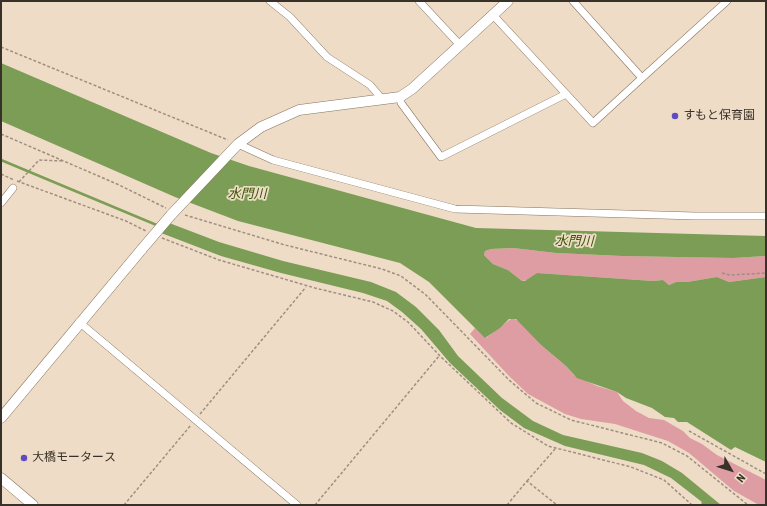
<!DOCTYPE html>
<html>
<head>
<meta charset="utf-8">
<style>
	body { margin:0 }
	#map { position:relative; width:767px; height:506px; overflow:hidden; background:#efdcc7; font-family:"Roboto Condensed",sans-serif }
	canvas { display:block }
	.frame { position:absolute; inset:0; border:2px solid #383129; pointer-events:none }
	.north { position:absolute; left:711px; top:450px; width:40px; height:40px; -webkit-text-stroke:3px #efdcc7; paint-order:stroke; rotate:129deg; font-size:11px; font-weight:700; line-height:16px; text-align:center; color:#383129 }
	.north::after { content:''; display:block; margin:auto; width:14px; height:18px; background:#383129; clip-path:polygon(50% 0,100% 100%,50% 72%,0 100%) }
</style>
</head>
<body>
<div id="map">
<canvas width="767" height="506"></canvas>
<div class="frame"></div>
<div class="north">N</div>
</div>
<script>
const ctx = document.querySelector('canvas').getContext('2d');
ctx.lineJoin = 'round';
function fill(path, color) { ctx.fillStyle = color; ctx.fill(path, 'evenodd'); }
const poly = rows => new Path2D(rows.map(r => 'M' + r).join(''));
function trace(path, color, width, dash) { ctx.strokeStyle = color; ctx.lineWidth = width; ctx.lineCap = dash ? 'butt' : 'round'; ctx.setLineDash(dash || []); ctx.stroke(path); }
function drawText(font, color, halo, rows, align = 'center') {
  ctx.font = font + ' "Roboto Condensed","Noto Sans JP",sans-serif'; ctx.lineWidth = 3.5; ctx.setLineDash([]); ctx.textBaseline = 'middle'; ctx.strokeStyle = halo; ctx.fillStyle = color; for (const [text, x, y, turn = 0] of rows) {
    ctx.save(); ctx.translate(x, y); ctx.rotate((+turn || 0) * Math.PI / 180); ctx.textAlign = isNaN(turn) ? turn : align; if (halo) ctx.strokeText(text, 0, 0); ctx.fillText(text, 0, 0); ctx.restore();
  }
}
const green = poly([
	[513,248,556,253,622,256,733,258,766,256,766,277,729,282,717,277,687,282,676,282,669,285,663,280,653,281,537,273,528,280,522,281,508,270,493,264,484,255,485,251,491,249],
	[512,318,519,321,541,345,566,366,574,375,597,386,617,392,623,401,636,411,649,418,664,420,683,431,690,438,702,444,717,455,766,480,766,505,759,505,734,491,689,453,668,441,615,424,581,419,565,414,528,394,509,376,470,334,475,328,486,338]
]);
const water = poly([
	[1,63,211,153,249,166,476,228,766,236,766,256,733,258,622,256,556,253,513,248,491,249,485,251,484,255,493,264,508,270,522,281,525,281,537,273,653,281,663,280,669,285,676,282,687,282,717,277,729,282,766,277,766,462,735,447,731,450,687,422,678,422,674,418,665,417,652,408,626,398,617,392,577,378,566,366,541,345,516,319,509,319,500,328,485,338,429,282,400,263,238,221,175,197,1,121],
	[164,221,219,242,283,261,371,282,396,292,416,307,439,330,458,356,502,398,533,421,563,435,642,453,662,461,682,473,721,505,703,505,701,503,702,502,671,478,644,465,565,446,524,428,500,410,450,363,421,329,402,312,387,301,363,293,281,273,221,256,156,231]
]);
const stream = poly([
	[1,160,159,226]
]);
const path = poly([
	[1,47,228,140],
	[1,134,117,184,166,208],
	[1,174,14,180],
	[17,181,126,221,146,231],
	[19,182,39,160,63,161],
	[185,215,285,245,382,269,401,276,426,295,509,380,536,403,571,420,662,443,687,456,748,505],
	[162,238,219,260,315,288,373,302,393,311,408,322,440,356,511,423,548,446,631,467,664,480,692,505],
	[722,273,730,275,766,273],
	[200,414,306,287],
	[689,431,766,474],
	[527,481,555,449],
	[124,505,191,425],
	[315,505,439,356],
	[507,505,527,481,557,505]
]);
const street = poly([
	[270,1,290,17,327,57,370,85,383,100],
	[419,1,460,45],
	[493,15,593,123,642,78,573,1],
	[642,78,727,1],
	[400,97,401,103,441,157,566,94],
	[238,144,273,160,455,209,695,216,766,216],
	[1,203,13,188],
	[79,322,297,505]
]);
const secondary = poly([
	[171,215,238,144,261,127,299,110,400,97,412,89,508,1],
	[1,418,142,249],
	[1,478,33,505]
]);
const secondaryBridge = poly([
	[142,249,171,215]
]);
const markers = [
	[675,116,4,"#5f4cc5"],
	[24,458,4,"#5f4cc5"]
];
const poiNames = [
	["すもと保育園",683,116],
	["大橋モータース",32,458]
];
const waterNames = [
	["水門川",247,195],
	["水門川",574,242,1]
];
fill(green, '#dd9da3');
fill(water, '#7b9d55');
trace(stream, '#7b9d55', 2.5);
trace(street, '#847461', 8);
trace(secondary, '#847461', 11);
trace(path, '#9d8f80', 1.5, [3, 2]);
trace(street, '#fff', 7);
trace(secondary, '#fff', 10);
trace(secondaryBridge, '#847461', 11, []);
trace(secondaryBridge, '#fff', 10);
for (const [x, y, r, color] of markers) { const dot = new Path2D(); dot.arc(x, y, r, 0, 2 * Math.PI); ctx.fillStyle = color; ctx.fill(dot); trace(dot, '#efdcc7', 1.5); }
drawText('12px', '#383129', '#efdcc7', poiNames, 'left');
drawText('italic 13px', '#355300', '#efdcc7', waterNames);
</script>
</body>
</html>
